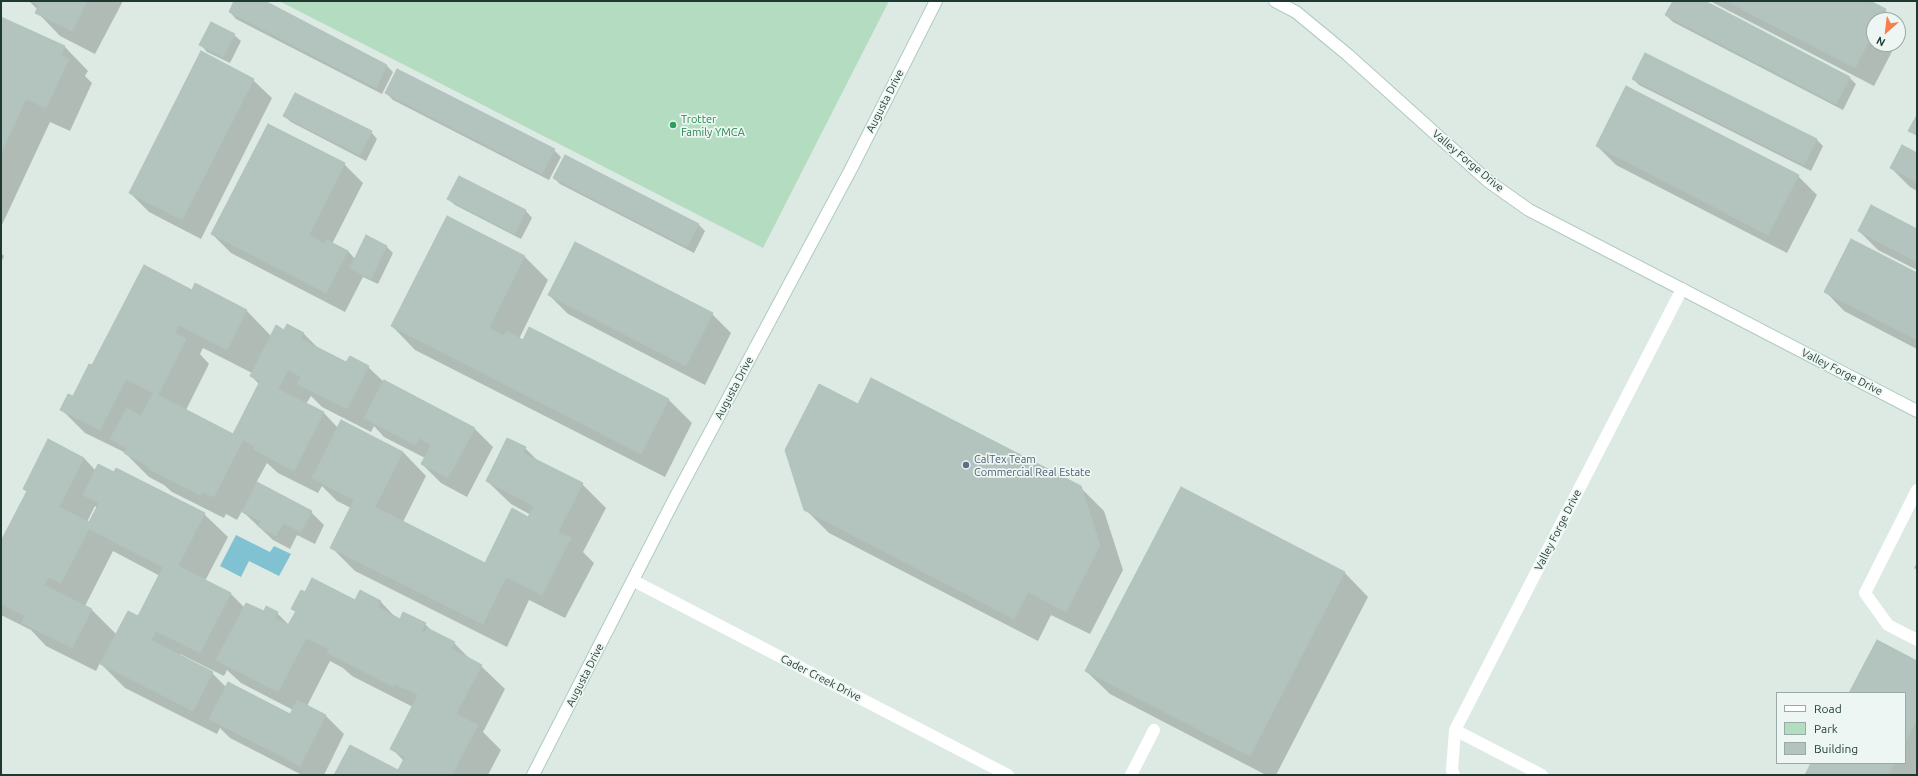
<!DOCTYPE html>
<html>
<head>
<meta charset="utf-8">
<style>
	body { margin:0 }
	#map { position:relative; width:1918px; height:776px; overflow:hidden; background:#ddeae4; font-family:Ubuntu,sans-serif }
	canvas { display:block }
	.frame { position:absolute; inset:0; border:2px solid #1e3933; pointer-events:none }
	.legend { position:absolute; left:1776px; top:692px; width:130px; height:72px; box-sizing:border-box; background:#edf6f2; border:1px solid #9aaaa6; margin:0; padding:5px 7px; list-style:none; font-size:12px; color:#1e3933 }
	.legend li { display:flex; align-items:center; gap:8px; height:20px }
	.legend b { width:20px; border:1px solid #9aaaa6 }
	.north { position:absolute; left:1866px; top:12px; width:40px; height:40px; box-sizing:border-box; background:#edf6f2; border:1px solid #9aaaa6; border-radius:50%; rotate:208deg; font-size:11px; font-weight:700; line-height:16px; text-align:center; color:#1e3933 }
	.north::after { content:''; display:block; margin:auto; width:14px; height:18px; background:#f87e4d; clip-path:polygon(50% 0,100% 100%,50% 72%,0 100%) }
</style>
</head>
<body>
<div id="map">
<canvas width="1918" height="776"></canvas>
<div class="frame"></div>
<ul class="legend">
<li><b style="height:5px;background:#fff"></b>Road</li>
<li><b style="height:11px;background:#b4dcc1"></b>Park</li>
<li><b style="height:11px;background:#b2c4bd"></b>Building</li>
</ul>
<div class="north">N</div>
</div>
<script>
const ctx = document.querySelector('canvas').getContext('2d');
ctx.lineJoin = 'round';
function fill(path, color) { ctx.fillStyle = color; ctx.fill(path, 'evenodd'); }
const poly = rows => new Path2D(rows.map(r => 'M' + r).join(''));
function trace(path, color, width, dash) { ctx.strokeStyle = color; ctx.lineWidth = width; ctx.lineCap = dash ? 'butt' : 'round'; ctx.setLineDash(dash || []); ctx.stroke(path); }
function drawText(font, color, halo, rows, align = 'center') {
  ctx.font = font + ' Ubuntu,sans-serif'; ctx.lineWidth = 3.5; ctx.setLineDash([]); ctx.textBaseline = 'middle'; ctx.strokeStyle = halo; ctx.fillStyle = color; for (const [text, x, y, turn = 0] of rows) {
    ctx.save(); ctx.translate(x, y); ctx.rotate((+turn || 0) * Math.PI / 180); ctx.textAlign = isNaN(turn) ? turn : align; if (halo) ctx.strokeText(text, 0, 0); ctx.fillText(text, 0, 0); ctx.restore();
  }
}
const green = poly([
	[279,1,889,1,763,248]
]);
const water = poly([
	[236,535,270,552,274,546,291,554,279,576,249,561,241,577,220,566]
]);
const shadow = poly([
	[29,1,123,1,95,54,60,36,37,12,38,10],
	[235,1,263,1,387,66,393,72,382,94,236,19,230,12],
	[1674,1,1702,1,1850,78,1856,84,1843,110,1673,22,1666,15],
	[1710,1,1868,1,1885,10,1895,20,1874,20,1874,44,1896,44,1874,86],
	[1,18,65,47,88,71,85,76,92,83,70,131,50,122,1,227],
	[1898,23,1904,29,1898,40],
	[234,35,241,41,230,63,207,52,201,45],
	[1633,79,1816,139,1823,146,1811,171,1639,85],
	[253,80,272,98,201,239,149,212,130,193],
	[386,93,554,150,561,157,549,180,393,100],
	[284,116,371,132,377,139,366,161,291,122],
	[268,125,344,164,363,183,332,244,348,251,355,259,367,237,387,247,393,253,378,284,363,277,345,312,231,253,212,234],
	[1597,146,1798,176,1817,195,1787,253,1616,165],
	[1917,154,1917,191,1910,187,1891,168],
	[565,157,699,225,705,231,694,253,560,184,554,178],
	[460,177,526,211,532,218,521,239,455,205,448,199],
	[448,217,525,257,548,280,519,339,523,341,529,329,669,400,692,423,665,477,415,350,392,326],
	[1917,230,1917,270,1878,250,1859,231],
	[1,253,4,256,1,263],
	[1917,274,1917,349,1844,311,1826,292],
	[195,284,247,311,271,336,285,331,304,334,320,350,347,364,368,367,384,382,474,428,493,447,467,497,441,483,422,464,425,458,384,437,374,426,371,432,322,407,311,396,306,404,324,413,338,428,403,452,426,476,403,522,485,565,531,515,511,504,487,481,525,448,539,462,582,484,606,508,583,552,594,563,565,618,529,600,507,647,355,571,331,547,351,508,337,501,322,486,318,493,278,473,267,463,256,483,311,512,324,525,315,544,297,535,290,549,273,540,242,511,237,520,226,514,224,518,172,492,164,485,149,477,124,452,85,433,61,409,73,398,92,367,192,291],
	[203,348,252,373,251,376,260,385,234,435,186,410,209,364,200,354],
	[549,295,712,314,731,333,705,385,568,314],
	[858,405,1080,487,1104,511,1123,570,1090,634,1051,615,1038,641,829,533,805,509],
	[84,458,96,471,204,514,228,537,205,581,230,593,245,608,264,612,277,613,289,625,296,613,292,608,355,601,381,602,397,619,425,624,433,632,454,643,472,661,481,666,505,689,483,732,501,750,488,775,336,775,399,771,404,761,391,748,413,707,352,676,343,668,330,661,307,706,325,715,344,734,324,775,302,775,230,738,220,728,217,734,125,688,100,663,96,671,46,646,31,630,1,615,1,543,27,491,25,489],
	[95,506,97,508,90,523,87,522],
	[113,551,160,576,138,618,117,635,92,610,85,606],
	[180,654,224,676,227,670,241,683,293,710,290,715,227,688,212,673,178,656],
	[1181,488,1345,573,1368,597,1276,775,1266,775,1110,694,1086,671],
	[1917,563,1917,570,1914,568],
	[1917,662,1917,775,1807,775,1813,763,1905,763,1905,693,1850,693]
]);
const building = poly([
	[32,1,87,1,72,31,35,13,39,5,32,1],
	[234,1,265,1,387,65,376,88,229,12,234,1],
	[1673,1,1705,1,1850,77,1836,104,1665,15,1673,1],
	[1726,1,1870,1,1886,9,1880,20,1874,20,1874,31,1855,68,1726,1],
	[1,17,65,46,61,55,69,59,46,108,26,99,1,153,1,17],
	[211,22,235,34,223,57,199,45,211,22],
	[201,51,254,79,182,220,129,193,201,51],
	[1645,53,1817,139,1804,165,1632,79,1645,53],
	[397,69,555,149,542,174,385,93,397,69],
	[1626,86,1799,175,1768,235,1596,146,1626,86],
	[295,93,372,131,360,155,283,116,295,93],
	[1917,115,1917,135,1908,131,1917,115],
	[268,124,345,163,309,235,325,244,327,240,348,251,326,293,211,234,268,124],
	[1902,145,1917,153,1917,182,1890,168,1902,145],
	[565,155,699,224,687,247,553,178,565,155],
	[459,176,526,210,515,234,447,199,459,176],
	[1871,205,1917,229,1917,262,1858,231,1871,205],
	[447,216,525,256,489,328,504,336,507,331,523,340,529,327,669,399,641,454,391,326,447,216],
	[366,235,387,246,371,279,350,268,366,235],
	[1851,239,1917,273,1917,340,1824,292,1851,239],
	[575,242,713,313,686,366,548,295,575,242],
	[144,265,192,290,195,283,247,310,227,350,179,325,175,333,186,339,158,395,233,434,260,381,250,376,276,325,284,330,287,324,304,333,301,339,346,362,350,356,369,366,347,409,297,384,301,377,288,370,278,389,324,412,294,471,253,449,255,446,243,440,214,497,202,492,200,495,147,468,148,466,124,453,127,448,110,439,127,408,141,416,153,393,126,379,100,430,60,410,68,394,73,396,89,364,92,365,144,265],
	[871,378,1081,486,1100,545,1066,612,1028,592,1014,619,804,510,785,450,819,384,858,404,871,378],
	[384,380,475,428,448,478,421,464,431,445,419,438,415,445,364,418,384,380],
	[341,420,403,452,375,507,485,563,512,508,528,517,534,506,486,481,507,438,526,447,523,453,583,483,558,532,571,538,542,595,506,577,483,624,330,548,354,500,312,478,341,420],
	[48,439,84,458,59,507,89,522,99,503,83,495,98,464,114,472,116,468,205,513,178,566,231,593,200,653,156,631,151,640,213,672,193,711,100,664,128,611,138,616,163,567,89,529,61,583,48,577,44,585,92,609,72,648,22,623,25,616,1,604,1,541,27,491,23,489,48,439],
	[257,482,312,511,301,532,283,523,276,536,258,526,261,521,242,512,257,482],
	[1181,487,1345,572,1250,756,1085,671,1181,487],
	[312,578,355,600,360,590,381,601,378,607,400,619,403,612,426,623,421,632,424,633,427,628,455,642,451,648,482,665,456,714,478,725,452,775,334,775,350,745,398,770,405,757,390,749,418,695,395,684,394,687,327,653,329,649,306,638,278,692,216,660,246,603,264,611,266,606,278,612,275,618,288,625,296,611,291,609,301,590,305,592,312,578],
	[1877,640,1917,661,1917,719,1905,742,1905,693,1849,693,1877,640],
	[228,682,290,714,297,700,326,715,300,766,209,719,228,682],
	[1811,763,1894,763,1888,775,1805,775,1811,763]
]);
const lane = poly([
	[1917,490,1865,593,1888,625,1917,640]
]);
const street = poly([
	[634,581,1008,775],
	[1455,730,1542,775],
	[1131,775,1154,730],
	[1454,775,1452,770,1455,730,1682,289]
]);
const secondary = poly([
	[1275,1,1296,12,1348,55,1488,181,1529,210,1917,411],
	[533,775,676,496,851,169,936,1]
]);
const markers = [
	[673,125,4,"#2e9e5b"],
	[966,465,4,"#5c6f8a"]
];
const streetNames = [
	["Augusta Drive",885,101,-63],
	["Valley Forge Drive",1468,161,40],
	["Valley Forge Drive",1842,372,27],
	["Augusta Drive",734,388,-62],
	["Valley Forge Drive",1558,530,-63],
	["Augusta Drive",585,675,-63],
	["Cader Creek Drive",821,678,27]
];
const leisureNames = [
	["Trotter",681,119],
	["Family YMCA",681,132]
];
const serviceNames = [
	["CalTex Team",974,459],
	["Commercial Real Estate",974,472]
];
fill(green, '#b4dcc1');
fill(water, '#81c2d2');
fill(shadow, '#0003');
fill(building, '#b2c4bd');
trace(building, '#afc3bc', 1);
trace(secondary, '#b0cac1', 14);
trace(lane, '#fff', 12);
trace(street, '#fff', 12);
trace(secondary, '#fff', 12);
for (const [x, y, r, color] of markers) { const dot = new Path2D(); dot.arc(x, y, r, 0, 2 * Math.PI); ctx.fillStyle = color; ctx.fill(dot); trace(dot, '#edf6f2', 1.5); }
drawText('11px', '#1e3933', '#edf6f2', streetNames);
drawText('11px', '#27864d', '#edf6f2', leisureNames, 'left');
drawText('11px', '#4e5e75', '#edf6f2', serviceNames, 'left');
</script>
</body>
</html>
